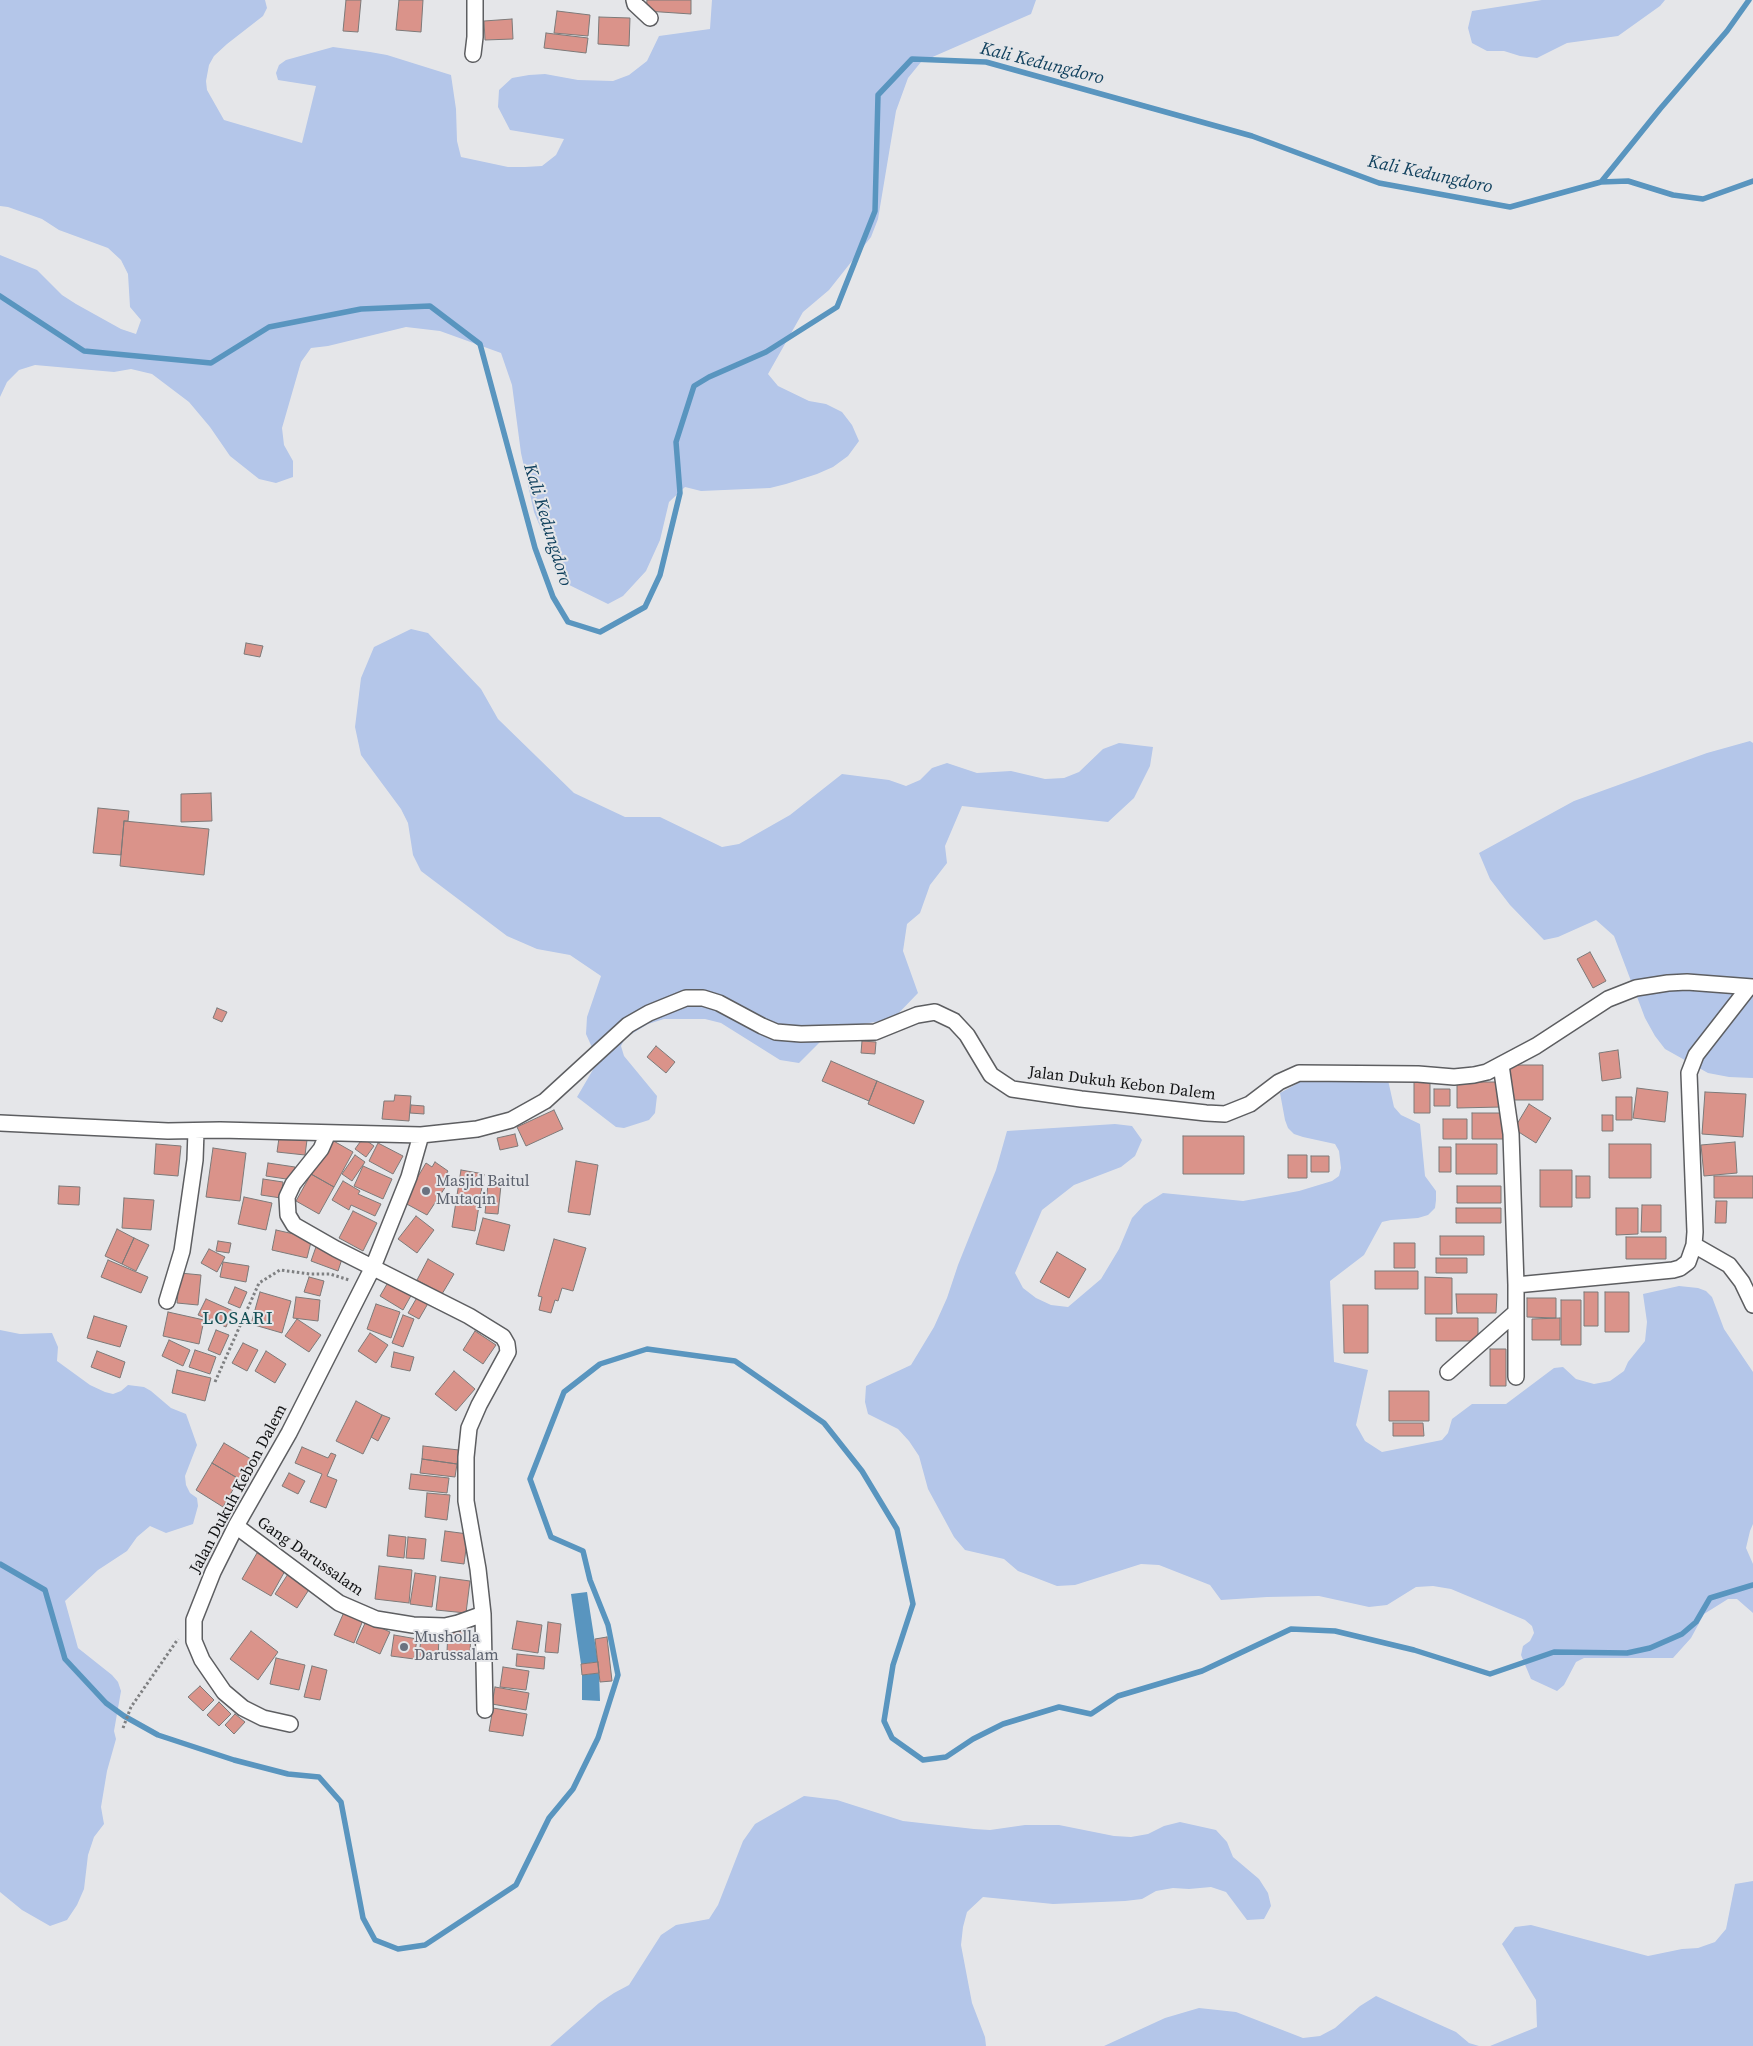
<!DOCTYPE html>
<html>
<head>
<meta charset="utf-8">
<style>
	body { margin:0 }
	canvas { display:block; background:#e5e6e9 }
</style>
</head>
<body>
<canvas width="1753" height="2046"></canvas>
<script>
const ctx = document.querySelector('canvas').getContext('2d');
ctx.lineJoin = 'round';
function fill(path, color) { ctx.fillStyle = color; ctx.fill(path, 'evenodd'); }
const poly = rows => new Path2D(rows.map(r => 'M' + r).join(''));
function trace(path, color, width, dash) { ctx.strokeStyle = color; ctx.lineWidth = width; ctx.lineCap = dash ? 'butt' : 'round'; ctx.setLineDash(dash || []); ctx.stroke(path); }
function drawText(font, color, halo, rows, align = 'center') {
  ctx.font = font + ' "Source Serif 4",serif'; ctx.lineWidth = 4; ctx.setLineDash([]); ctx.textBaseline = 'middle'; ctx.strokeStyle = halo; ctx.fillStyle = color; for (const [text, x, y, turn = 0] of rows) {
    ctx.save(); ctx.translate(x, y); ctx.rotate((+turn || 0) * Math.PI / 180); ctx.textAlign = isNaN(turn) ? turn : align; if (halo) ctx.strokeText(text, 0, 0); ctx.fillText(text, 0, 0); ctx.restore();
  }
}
const green = poly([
	[0,0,265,0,267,8,263,16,227,44,214,56,209,65,206,81,207,90,224,120,302,143,316,86,278,80,276,73,279,65,286,60,333,47,370,52,387,55,451,75,456,109,457,141,461,157,508,167,525,167,542,166,556,155,564,139,510,130,498,107,499,90,512,78,529,75,545,74,578,80,613,81,629,75,647,61,659,36,710,29,712,0,1036,0,1031,14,921,62,908,78,896,111,878,219,871,237,829,290,803,312,768,374,778,386,809,401,826,404,842,412,852,425,859,441,848,456,833,467,817,474,786,484,770,488,701,491,685,487,669,502,660,540,646,571,623,596,608,604,561,581,556,564,534,512,521,453,512,385,501,353,440,331,406,327,328,346,311,348,301,362,282,428,284,445,293,461,293,477,276,483,259,479,230,456,210,427,189,402,152,374,131,369,114,372,35,365,19,370,7,382,0,397,0,255,37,270,62,295,76,304,121,329,136,334,141,320,130,307,128,274,121,260,108,248,59,230,42,219,8,207,0,206],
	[1542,0,1665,0,1660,6,1618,36,1567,43,1537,58,1520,56,1504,51,1487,51,1472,43,1468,28,1472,11],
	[411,629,428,633,481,689,498,719,574,793,625,817,660,817,722,847,739,844,790,815,842,774,889,780,906,786,920,780,932,768,947,763,977,773,1011,771,1045,779,1064,778,1079,772,1103,749,1119,743,1153,747,1150,766,1134,798,1108,822,962,806,945,846,947,863,930,885,920,913,907,924,903,951,918,993,893,1019,833,1029,799,1063,780,1060,721,1023,705,1019,664,1019,648,1024,625,1038,621,1046,624,1056,657,1096,655,1113,649,1120,624,1128,616,1127,577,1097,598,1061,586,1034,587,1017,601,976,570,955,537,949,507,936,421,871,413,855,408,823,401,809,361,755,355,727,361,678,374,647],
	[1750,741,1753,743,1753,1078,1729,1077,1708,1073,1665,1049,1655,1036,1645,1018,1614,936,1596,920,1558,937,1544,940,1510,905,1490,879,1479,853,1574,801,1707,753],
	[1355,1078,1388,1080,1394,1107,1401,1115,1420,1124,1425,1176,1436,1191,1436,1200,1435,1208,1428,1215,1418,1218,1391,1220,1382,1222,1364,1255,1330,1281,1334,1362,1368,1370,1356,1425,1365,1441,1382,1452,1442,1440,1448,1433,1452,1419,1472,1404,1506,1404,1554,1368,1563,1367,1576,1379,1594,1384,1610,1381,1624,1371,1628,1362,1645,1341,1647,1322,1643,1294,1679,1286,1698,1288,1706,1291,1712,1297,1724,1329,1753,1372,1753,1524,1750,1531,1746,1548,1753,1564,1753,1613,1737,1599,1728,1599,1704,1614,1691,1638,1673,1658,1584,1658,1576,1662,1564,1685,1557,1691,1531,1679,1521,1655,1523,1646,1530,1641,1534,1633,1532,1626,1525,1620,1451,1589,1433,1586,1416,1587,1387,1605,1369,1607,1319,1596,1267,1597,1221,1600,1210,1585,1159,1565,1141,1564,1075,1585,1057,1586,1018,1571,1004,1559,965,1550,954,1537,928,1489,919,1456,909,1441,898,1429,868,1414,865,1402,866,1386,911,1365,934,1327,947,1298,958,1265,996,1170,1007,1131,1115,1124,1132,1126,1142,1140,1135,1156,1121,1167,1074,1185,1042,1210,1015,1273,1023,1288,1036,1298,1051,1305,1068,1307,1101,1279,1119,1249,1132,1218,1144,1205,1163,1193,1243,1201,1299,1191,1332,1181,1339,1176,1341,1168,1339,1151,1335,1144,1303,1137,1294,1134,1288,1128,1285,1120,1280,1093,1302,1081],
	[0,1330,20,1334,52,1333,58,1347,57,1361,90,1385,105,1392,113,1394,121,1391,128,1385,144,1387,151,1391,171,1408,186,1414,197,1445,185,1476,186,1485,190,1493,197,1498,198,1506,193,1524,166,1533,150,1526,137,1537,127,1551,98,1570,65,1601,78,1648,112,1675,118,1682,121,1691,114,1731,116,1739,107,1771,101,1807,104,1824,94,1837,88,1855,84,1889,77,1905,67,1920,50,1926,22,1910,0,1892],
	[804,1796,837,1800,903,1821,974,1829,990,1830,1025,1825,1059,1825,1114,1836,1131,1837,1148,1834,1164,1826,1180,1822,1216,1830,1227,1842,1233,1857,1259,1879,1268,1893,1271,1906,1264,1919,1247,1920,1226,1892,1211,1887,1189,1889,1173,1888,1156,1891,1142,1899,1125,1901,1053,1904,983,1897,967,1912,963,1927,961,1945,972,2003,985,2037,986,2046,550,2046,599,2003,614,1993,629,1985,661,1935,676,1925,709,1919,718,1905,743,1841,755,1824],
	[1753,1881,1753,2046,1490,2046,1537,2027,1536,2000,1502,1944,1515,1927,1531,1925,1648,1956,1682,1949,1698,1948,1715,1942,1726,1929,1735,1884],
	[1376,1996,1456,2032,1469,2043,1479,2046,1104,2046,1165,2018,1199,2008,1236,2012,1303,2038,1320,2036,1335,2028,1360,2006]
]);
const water = poly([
	[587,1592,598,1662,581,1664,571,1594],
	[599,1673,600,1701,582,1700,582,1675]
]);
const stream = poly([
	[1601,182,1628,181,1673,195,1703,199,1753,181],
	[0,296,84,351,211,363,269,327,361,309,430,306,480,344,535,548,553,597,568,622,600,632,645,607,660,575,680,493,676,442,694,386,709,377,766,352,837,307,875,211,878,95,912,59,986,62,1252,136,1379,183,1510,207,1601,182,1660,109,1727,31,1749,0],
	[0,1564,45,1590,65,1659,106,1703,124,1716,158,1735,234,1760,288,1774,319,1777,341,1802,363,1918,375,1940,398,1949,425,1945,516,1885,549,1818,573,1789,598,1738,618,1675,608,1625,590,1580,583,1551,551,1537,530,1479,564,1392,600,1364,647,1349,735,1361,824,1423,862,1471,897,1529,913,1604,893,1665,884,1721,892,1738,923,1760,946,1757,973,1739,1003,1724,1059,1707,1091,1714,1118,1696,1202,1671,1291,1629,1335,1631,1414,1650,1490,1674,1554,1652,1627,1653,1650,1648,1682,1634,1696,1622,1710,1598,1753,1585]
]);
const building = poly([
	[346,0,361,0,358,32,343,31,346,0],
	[399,0,423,0,421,32,396,30,399,0],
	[647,0,691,0,691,14,646,11,647,0],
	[557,11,590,15,588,36,554,33,557,11],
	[599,17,630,18,629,46,598,44,599,17],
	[512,19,513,39,485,40,484,21,512,19],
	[546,33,588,38,586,53,544,48,546,33],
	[246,643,263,646,260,657,244,654,246,643],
	[211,793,212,821,181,822,181,794,211,793],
	[98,808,129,811,128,821,124,821,121,855,93,853,98,808],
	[124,821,209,829,204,875,120,866,124,821],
	[1590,952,1606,981,1593,988,1577,959,1590,952],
	[217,1008,227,1012,222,1022,213,1018,217,1008],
	[862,1041,876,1042,875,1054,861,1053,862,1041],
	[656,1046,675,1062,666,1073,647,1057,656,1046],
	[1618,1050,1621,1078,1602,1081,1599,1053,1618,1050],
	[831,1061,877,1081,869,1101,822,1081,831,1061],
	[1509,1065,1543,1065,1543,1100,1509,1100,1509,1065],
	[877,1081,924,1101,914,1124,868,1104,877,1081],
	[1414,1082,1430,1082,1430,1113,1414,1113,1414,1082],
	[1457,1082,1501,1082,1501,1107,1457,1108,1457,1082],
	[1637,1088,1668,1092,1665,1122,1633,1118,1637,1088],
	[1434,1089,1450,1089,1450,1106,1434,1106,1434,1089],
	[1705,1092,1746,1094,1743,1137,1702,1134,1705,1092],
	[395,1095,411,1096,409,1121,382,1119,384,1101,394,1101,395,1095],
	[1616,1097,1632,1097,1632,1120,1616,1120,1616,1097],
	[1529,1104,1551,1118,1536,1143,1514,1129,1529,1104],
	[411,1105,424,1106,424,1114,410,1113,411,1105],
	[554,1110,563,1129,526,1146,517,1127,554,1110],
	[1472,1113,1506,1113,1506,1139,1472,1139,1472,1113],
	[1602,1115,1613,1115,1613,1131,1602,1131,1602,1115],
	[1443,1119,1467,1119,1467,1139,1443,1139,1443,1119],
	[515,1134,518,1146,500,1150,497,1138,515,1134],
	[1183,1136,1244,1136,1244,1174,1183,1174,1183,1136],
	[279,1138,307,1140,305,1155,277,1152,279,1138],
	[363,1138,374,1146,366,1157,355,1149,363,1138],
	[330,1139,353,1152,334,1187,311,1174,330,1139],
	[1735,1142,1737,1173,1704,1176,1701,1145,1735,1142],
	[378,1143,403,1156,393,1174,369,1161,378,1143],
	[156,1144,181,1146,178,1176,154,1174,156,1144],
	[1456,1144,1497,1144,1497,1174,1456,1174,1456,1144],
	[1609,1144,1651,1144,1651,1178,1609,1178,1609,1144],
	[1439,1147,1451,1147,1451,1172,1439,1172,1439,1147],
	[213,1148,246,1153,240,1201,206,1197,213,1148],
	[355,1155,365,1162,352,1181,342,1174,355,1155],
	[1288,1155,1307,1155,1307,1178,1288,1178,1288,1155],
	[1311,1156,1329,1156,1329,1172,1311,1172,1311,1156],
	[576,1161,598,1165,590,1215,568,1212,576,1161],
	[435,1162,448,1171,445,1176,450,1180,427,1215,403,1202,426,1163,432,1167,435,1162],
	[268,1163,295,1167,293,1180,266,1176,268,1163],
	[363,1166,392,1179,383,1199,354,1186,363,1166],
	[461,1170,484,1174,475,1231,452,1227,461,1170],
	[1540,1170,1572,1170,1572,1207,1540,1207,1540,1170],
	[311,1174,334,1187,319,1214,296,1201,311,1174],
	[1576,1176,1590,1176,1590,1198,1576,1198,1576,1176],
	[1714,1176,1753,1176,1753,1198,1714,1198,1714,1176],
	[263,1179,283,1182,281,1198,261,1195,263,1179],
	[343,1181,360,1191,358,1194,381,1204,375,1216,351,1205,349,1210,332,1200,343,1181],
	[488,1184,501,1185,498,1214,485,1213,488,1184],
	[59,1186,80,1187,79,1205,58,1204,59,1186],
	[1457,1186,1501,1186,1501,1203,1457,1203,1457,1186],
	[244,1197,272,1203,266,1230,238,1224,244,1197],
	[124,1198,154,1200,151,1230,122,1228,124,1198],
	[1716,1201,1727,1201,1726,1223,1715,1223,1716,1201],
	[1642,1205,1661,1205,1661,1232,1641,1232,1642,1205],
	[1456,1208,1501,1208,1501,1223,1456,1223,1456,1208],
	[1616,1208,1638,1208,1638,1234,1616,1235,1616,1208],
	[353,1211,377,1223,363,1251,339,1238,353,1211],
	[416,1216,434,1230,417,1253,398,1239,416,1216],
	[483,1218,510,1225,504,1251,476,1244,483,1218],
	[117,1229,134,1238,122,1264,105,1256,117,1229],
	[276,1230,312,1238,307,1258,272,1250,276,1230],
	[1440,1236,1484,1236,1484,1255,1440,1255,1440,1236],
	[1626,1237,1666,1237,1666,1259,1626,1259,1626,1237],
	[134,1238,149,1245,136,1271,122,1264,134,1238],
	[554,1239,586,1248,573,1291,562,1288,558,1301,555,1300,551,1313,539,1310,542,1297,538,1296,554,1239],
	[218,1241,231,1243,229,1253,216,1251,218,1241],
	[1394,1243,1415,1243,1415,1268,1394,1268,1394,1243],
	[317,1244,344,1253,338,1271,311,1261,317,1244],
	[209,1249,225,1257,217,1272,201,1263,209,1249],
	[1057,1252,1086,1269,1069,1298,1040,1282,1057,1252],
	[1436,1258,1467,1258,1467,1273,1436,1273,1436,1258],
	[428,1259,454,1274,442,1294,417,1280,428,1259],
	[108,1260,148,1277,141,1293,101,1277,108,1260],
	[223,1262,249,1266,246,1282,220,1277,223,1262],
	[1375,1271,1418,1271,1418,1289,1375,1289,1375,1271],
	[180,1273,201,1275,198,1305,177,1303,180,1273],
	[309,1277,324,1281,320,1296,304,1292,309,1277],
	[1425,1277,1452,1278,1452,1314,1425,1314,1425,1277],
	[390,1279,413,1292,403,1310,380,1296,390,1279],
	[235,1287,247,1292,240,1308,228,1303,235,1287],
	[260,1292,291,1301,282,1333,251,1324,260,1292],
	[1584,1292,1598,1292,1598,1326,1584,1326,1584,1292],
	[1605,1292,1629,1292,1629,1332,1605,1332,1605,1292],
	[419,1294,430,1300,419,1319,408,1313,419,1294],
	[1456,1294,1497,1294,1496,1313,1457,1313,1456,1294],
	[296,1297,320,1300,318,1321,293,1318,296,1297],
	[1527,1298,1556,1298,1556,1318,1527,1317,1527,1298],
	[206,1299,233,1311,226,1327,198,1315,206,1299],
	[1561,1300,1581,1300,1581,1345,1561,1345,1561,1300],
	[376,1304,400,1312,391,1338,367,1329,376,1304],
	[1343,1305,1368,1305,1368,1353,1344,1353,1343,1305],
	[168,1312,204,1320,199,1344,163,1336,168,1312],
	[403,1315,414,1319,403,1347,392,1343,403,1315],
	[94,1316,127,1326,120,1347,87,1338,94,1316],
	[1436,1318,1478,1318,1478,1341,1436,1341,1436,1318],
	[1560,1318,1560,1340,1532,1340,1532,1319,1560,1318],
	[297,1319,321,1335,309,1352,285,1336,297,1319],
	[216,1330,229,1335,220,1355,208,1350,216,1330],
	[475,1331,496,1345,483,1364,463,1350,475,1331],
	[370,1333,388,1345,376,1363,358,1351,370,1333],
	[169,1340,190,1350,183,1366,162,1356,169,1340],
	[243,1343,258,1350,247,1371,232,1363,243,1343],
	[1490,1349,1506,1349,1506,1386,1490,1386,1490,1349],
	[195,1350,216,1357,210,1374,189,1367,195,1350],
	[97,1351,125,1362,120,1378,91,1367,97,1351],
	[266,1351,286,1364,275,1383,255,1371,266,1351],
	[394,1352,414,1357,410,1371,391,1367,394,1352],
	[177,1370,211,1378,205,1401,172,1393,177,1370],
	[454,1371,475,1389,456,1411,435,1394,454,1371],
	[1389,1391,1429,1391,1429,1421,1389,1421,1389,1391],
	[356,1401,382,1415,363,1454,336,1441,356,1401],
	[382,1415,390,1418,378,1441,371,1437,382,1415],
	[1393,1423,1423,1423,1424,1436,1393,1436,1393,1423],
	[224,1443,251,1459,239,1479,212,1463,224,1443],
	[423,1446,459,1450,457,1464,422,1459,423,1446],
	[302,1447,328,1458,331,1453,336,1455,327,1476,337,1480,326,1508,310,1502,322,1474,295,1463,302,1447],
	[422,1459,457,1464,455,1477,420,1473,422,1459],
	[212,1463,239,1479,223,1507,196,1490,212,1463],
	[289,1473,305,1481,298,1494,282,1486,289,1473],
	[411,1474,449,1478,447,1493,409,1489,411,1474],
	[427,1493,450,1495,447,1520,425,1517,427,1493],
	[445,1531,468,1534,464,1564,441,1561,445,1531],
	[389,1535,406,1537,404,1558,387,1556,389,1535],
	[408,1537,426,1539,424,1559,406,1558,408,1537],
	[257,1553,286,1569,271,1596,242,1579,257,1553],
	[379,1566,412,1570,409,1603,375,1599,379,1566],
	[415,1573,436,1576,432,1607,410,1604,415,1573],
	[288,1574,310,1588,297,1608,275,1594,288,1574],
	[440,1577,470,1581,466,1613,436,1610,440,1577],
	[344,1612,363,1620,354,1643,334,1635,344,1612],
	[366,1621,390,1632,380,1654,356,1643,366,1621],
	[517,1621,542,1625,538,1653,512,1649,517,1621],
	[548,1622,561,1624,558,1653,545,1652,548,1622],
	[448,1629,471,1630,470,1653,447,1652,448,1629],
	[251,1631,278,1652,258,1680,230,1659,251,1631],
	[394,1635,417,1639,414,1659,391,1656,394,1635],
	[421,1636,439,1636,438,1660,419,1659,421,1636],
	[607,1637,612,1681,600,1682,595,1639,607,1637],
	[517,1654,545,1657,544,1669,516,1666,517,1654],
	[276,1658,305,1665,299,1690,270,1684,276,1658],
	[598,1662,599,1673,582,1675,581,1664,598,1662],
	[312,1666,327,1670,320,1700,304,1697,312,1666],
	[503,1667,529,1671,526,1690,500,1687,503,1667],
	[200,1686,214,1700,203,1711,188,1697,200,1686],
	[495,1687,529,1693,526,1710,492,1704,495,1687],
	[219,1702,231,1714,219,1726,207,1715,219,1702],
	[493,1708,527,1714,523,1736,489,1731,493,1708],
	[235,1714,245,1722,234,1734,225,1725,235,1714]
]);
const path = poly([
	[215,1382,259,1283,280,1270,310,1274,330,1274,349,1280],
	[123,1728,131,1707,178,1639]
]);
const minor = poly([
	[634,0,635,4,650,18],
	[473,54,475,37,475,0],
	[1501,1065,1511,1134,1516,1285,1516,1377],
	[0,1123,168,1131,220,1130,421,1135,477,1129,511,1120,545,1101,628,1025,649,1013,686,998,703,998,719,1003,762,1026,776,1032,801,1034,875,1032,917,1015,935,1012,954,1021,967,1035,991,1075,1012,1089,1081,1099,1206,1113,1225,1114,1250,1104,1279,1082,1299,1073,1418,1074,1454,1077,1474,1075,1487,1072,1536,1046,1608,999,1636,988,1668,983,1687,982,1753,987],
	[328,1133,321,1149,293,1184,287,1197,288,1215,294,1225,336,1249,469,1316,503,1337,507,1344,508,1352,479,1405,469,1428,466,1457,466,1501,478,1569,483,1614,485,1710],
	[1694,1245,1729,1265,1742,1282,1753,1305],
	[1516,1285,1673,1270,1680,1268,1688,1262,1694,1245,1695,1232,1689,1073,1696,1055,1749,987],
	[167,1301,182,1251,195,1160,196,1131],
	[1448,1372,1515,1313],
	[236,1526,339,1603,376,1619,413,1625,445,1626,458,1623,483,1614],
	[290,1724,263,1718,243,1708,224,1692,202,1660,194,1641,194,1620,213,1572,236,1526,289,1433,373,1267,409,1177,421,1135]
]);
const markers = [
	[426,1191,5,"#6b7280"],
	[404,1647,5,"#6b7280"]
];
const streetNames = [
	["Jalan Dukuh Kebon Dalem",1122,1084,7],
	["Jalan Dukuh Kebon Dalem",239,1489,-62],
	["Gang Darussalam",310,1557,35]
];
const worshipNames = [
	["Masjid Baitul",436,1182],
	["Mutaqin",436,1200],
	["Musholla",414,1638],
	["Darussalam",414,1656]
];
const waterNames = [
	["Kali Kedungdoro",1042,64,14],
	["Kali Kedungdoro",1430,175,12],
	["Kali Kedungdoro",547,525,73]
];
const quarterNames = [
	["LOSARI",238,1319]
];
fill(green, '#b4c6e9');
fill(water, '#5995bf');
trace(stream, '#5995bf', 5.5);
fill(building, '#da938a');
trace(building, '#7d7a79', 1);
trace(minor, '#5d5e61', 18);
trace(path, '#7f8082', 3, [2.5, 2.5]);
trace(minor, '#fff', 15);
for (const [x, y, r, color] of markers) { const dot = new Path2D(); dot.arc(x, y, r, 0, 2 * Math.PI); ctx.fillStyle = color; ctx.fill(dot); trace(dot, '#e5e6e9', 2); }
drawText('16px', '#121314', '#e5e6e9', streetNames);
drawText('16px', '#5b616d', '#e5e6e9', worshipNames, 'left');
drawText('italic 18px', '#11415e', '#e5e6e9', waterNames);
ctx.letterSpacing = '1px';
drawText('19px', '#114e54', '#e5e6e9', quarterNames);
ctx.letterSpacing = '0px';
</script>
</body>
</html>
